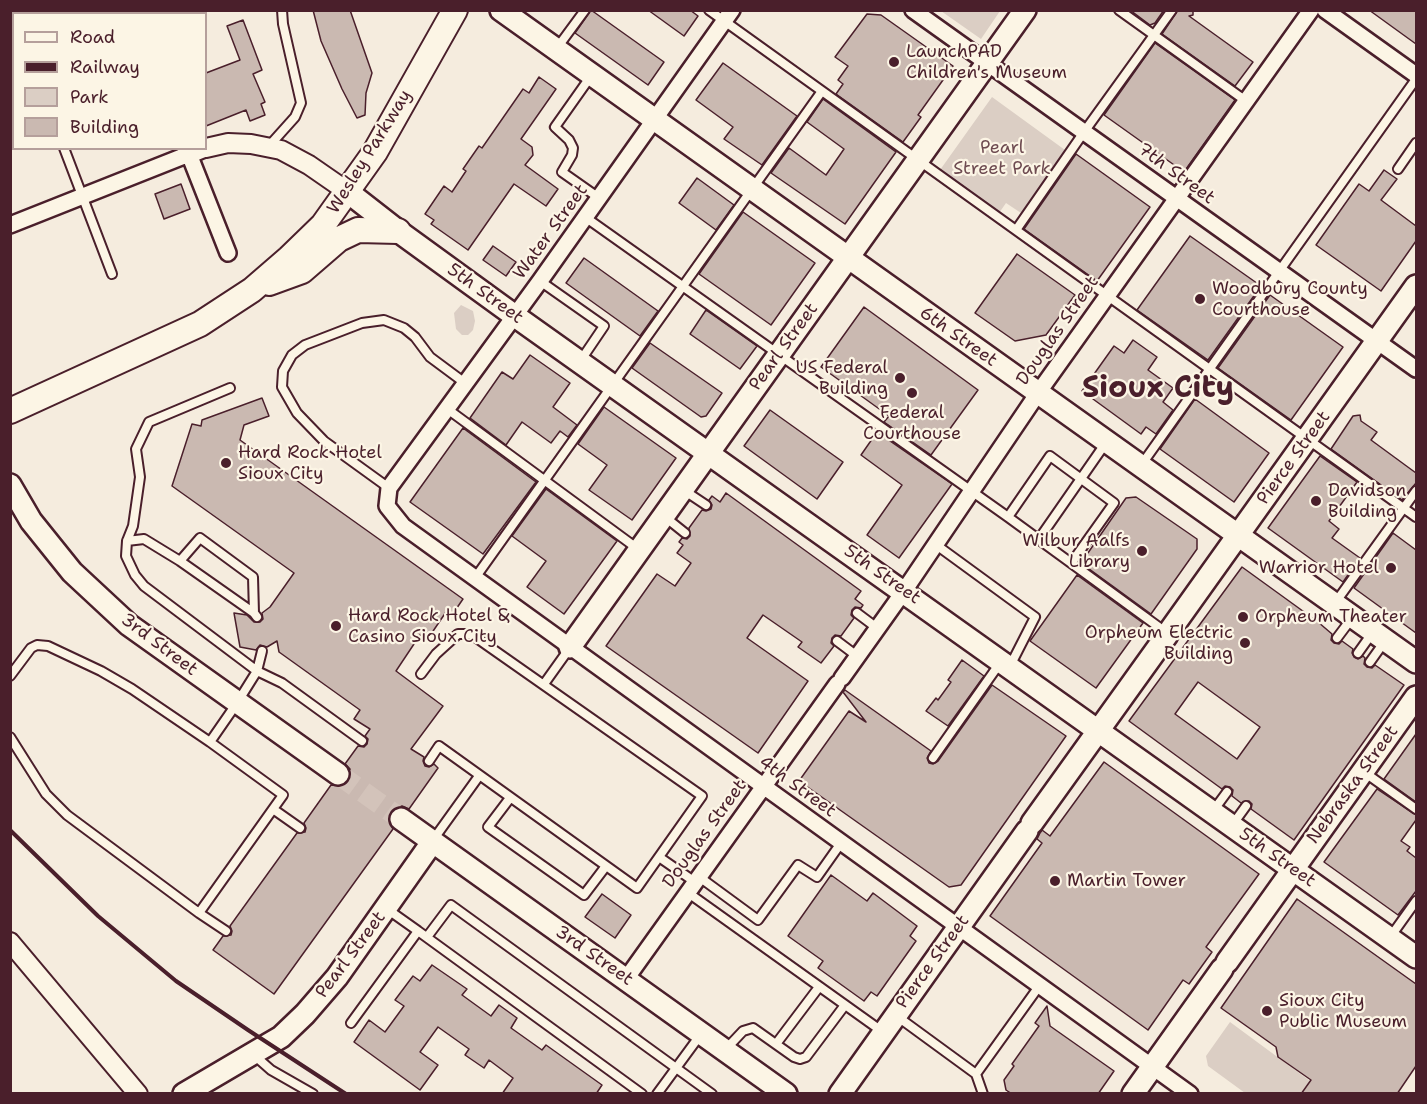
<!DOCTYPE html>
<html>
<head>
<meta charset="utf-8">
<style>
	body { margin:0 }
	#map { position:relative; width:1427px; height:1104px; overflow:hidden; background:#f5ecde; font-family:"Shantell Sans",sans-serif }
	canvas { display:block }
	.frame { position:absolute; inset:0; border:12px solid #4a1f2b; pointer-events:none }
	.legend { position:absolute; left:12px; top:12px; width:195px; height:138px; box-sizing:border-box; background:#fcf5e5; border:2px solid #b59f9b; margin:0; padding:8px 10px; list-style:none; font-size:18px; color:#4a1f2b }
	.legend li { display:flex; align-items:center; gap:12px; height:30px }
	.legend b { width:30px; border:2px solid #b59f9b }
</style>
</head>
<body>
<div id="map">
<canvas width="1427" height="1104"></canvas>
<div class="frame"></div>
<ul class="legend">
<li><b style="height:8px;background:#fcf5e5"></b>Road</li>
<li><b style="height:8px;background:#4a1f2b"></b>Railway</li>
<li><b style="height:16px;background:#dbcec4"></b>Park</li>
<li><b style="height:16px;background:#cab9b1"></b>Building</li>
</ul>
</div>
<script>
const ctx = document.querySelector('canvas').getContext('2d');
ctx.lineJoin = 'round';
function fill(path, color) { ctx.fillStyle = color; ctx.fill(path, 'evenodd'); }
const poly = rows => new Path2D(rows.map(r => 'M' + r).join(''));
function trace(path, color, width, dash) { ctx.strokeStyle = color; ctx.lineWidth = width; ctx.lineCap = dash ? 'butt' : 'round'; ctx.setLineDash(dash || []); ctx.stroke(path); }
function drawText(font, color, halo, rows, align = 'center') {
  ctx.font = font + ' "Shantell Sans",sans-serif'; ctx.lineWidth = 4.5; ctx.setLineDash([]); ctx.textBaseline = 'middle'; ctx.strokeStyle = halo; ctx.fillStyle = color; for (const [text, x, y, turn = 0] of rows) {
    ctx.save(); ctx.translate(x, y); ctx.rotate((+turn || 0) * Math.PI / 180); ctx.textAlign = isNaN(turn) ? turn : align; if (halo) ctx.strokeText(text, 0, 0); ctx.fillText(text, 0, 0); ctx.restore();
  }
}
const green = poly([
	[941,11,1000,11,981,39],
	[992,97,1065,150,1021,213,1006,203,999,213,940,170],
	[461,305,473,311,475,321,473,330,468,335,462,335,456,329,454,313],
	[1230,1022,1310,1081,1301,1093,1245,1093,1208,1066,1206,1056]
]);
const building = poly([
	[313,10,350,10,372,73,366,93,365,115,357,118,342,89,321,41,313,10],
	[591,10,664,62,648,85,575,33,591,10],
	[648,10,690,10,698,16,684,36,648,10],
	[1130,10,1164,10,1155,23,1150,25,1130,10],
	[1178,10,1193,10,1193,15,1189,16,1253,62,1235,86,1162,34,1178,10],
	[1369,10,1416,10,1416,44,1369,10],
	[867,14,881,15,953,66,918,115,921,117,903,142,836,94,843,84,838,80,848,66,835,57,867,14],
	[243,20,262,70,253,74,265,102,261,104,265,115,250,121,246,110,206,126,206,73,240,60,227,26,243,20],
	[1155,43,1235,100,1184,172,1104,115,1155,43],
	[723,63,797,116,762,165,724,139,733,127,696,100,723,63],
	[539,77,556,89,521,139,532,147,533,155,525,165,558,189,546,206,514,184,468,250,431,224,434,220,425,214,444,186,452,192,466,171,463,169,479,146,482,148,523,89,529,93,539,77],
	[823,99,896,152,845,224,771,173,789,148,826,175,844,149,807,122,823,99],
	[1076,154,1150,207,1097,281,1024,229,1076,154],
	[1384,170,1397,179,1381,200,1416,226,1416,241,1381,291,1316,245,1359,184,1369,191,1384,170],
	[697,178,734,205,716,230,679,203,697,178],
	[181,184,190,209,164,219,155,194,181,184],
	[743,212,815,263,771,325,699,274,743,212],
	[1190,236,1261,286,1208,360,1137,310,1190,236],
	[493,246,516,262,506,276,483,260,493,246],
	[1017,254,1075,295,1046,335,1015,341,975,313,1017,254],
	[584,258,658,311,640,336,566,283,584,258],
	[1270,295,1343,347,1291,420,1218,368,1270,295],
	[864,307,978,390,931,455,884,422,889,416,821,367,864,307],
	[706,310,757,346,740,369,690,334,706,310],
	[1133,340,1157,357,1148,370,1173,388,1163,402,1173,410,1156,434,1146,427,1141,434,1082,391,1114,346,1124,353,1133,340],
	[650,343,722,393,706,416,701,417,632,368,650,343],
	[530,355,570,383,553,407,577,425,568,437,560,431,551,443,522,422,506,445,470,418,502,372,513,379,530,355],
	[262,398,269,416,244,425,240,440,463,599,452,615,446,612,427,640,420,635,396,671,443,706,411,749,424,757,423,761,425,766,429,767,434,764,438,768,409,809,402,806,391,811,388,818,393,829,274,994,213,950,223,936,231,935,232,931,230,926,297,833,305,832,306,828,304,823,331,785,343,786,349,781,350,769,345,764,358,746,364,747,367,744,368,739,365,736,370,729,354,719,360,710,279,652,277,641,267,647,260,645,256,650,240,647,234,613,247,615,254,622,260,622,263,619,262,613,270,607,294,573,172,486,192,424,201,426,202,420,262,398],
	[1195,399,1269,453,1234,502,1160,449,1195,399],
	[604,407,676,458,632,520,589,490,607,465,578,444,604,407],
	[770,410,843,462,817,499,744,446,770,410],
	[1360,415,1361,421,1377,432,1371,440,1416,473,1416,483,1402,500,1331,449,1353,416,1360,415],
	[463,428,536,482,483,554,410,502,463,428],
	[877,432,952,484,899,558,867,535,902,485,861,455,877,432],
	[1320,456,1357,482,1329,521,1339,529,1332,538,1360,558,1343,582,1268,528,1320,456],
	[546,489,617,541,564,614,527,587,546,561,512,536,546,489],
	[726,493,861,591,855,599,863,605,861,608,855,607,852,610,851,615,854,618,841,636,835,635,832,638,831,643,834,646,821,663,798,647,802,642,763,615,747,638,808,681,758,753,606,646,657,574,675,586,691,563,677,553,683,545,679,542,682,538,687,539,690,536,689,528,702,510,706,511,711,509,712,505,709,500,712,496,720,502,726,493],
	[1136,497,1197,539,1197,549,1151,614,1081,563,1126,498,1136,497],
	[1393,533,1416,550,1416,633,1354,588,1393,533],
	[1242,567,1318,622,1332,634,1331,640,1334,643,1339,644,1342,641,1353,649,1352,653,1354,657,1358,659,1363,656,1365,658,1364,664,1367,667,1372,668,1375,665,1404,685,1294,840,1251,809,1252,804,1249,801,1241,803,1232,796,1233,790,1230,787,1225,786,1222,789,1129,721,1242,567],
	[1198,682,1260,727,1237,759,1175,714,1198,682],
	[1077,575,1143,623,1096,688,1030,641,1077,575],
	[962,660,984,676,948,726,926,711,936,698,938,700,951,682,948,680,962,660],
	[992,685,1066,736,961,885,949,887,799,781,849,711,866,722,843,692,845,690,931,751,927,758,929,763,933,764,938,761,992,685],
	[1416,734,1416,802,1384,779,1416,734],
	[1104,762,1259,874,1206,947,1212,952,1189,984,1183,980,1148,1030,990,916,1042,843,1037,839,1040,833,1042,830,1050,836,1104,762],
	[1377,789,1416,815,1416,820,1401,841,1410,847,1407,851,1416,858,1416,891,1398,915,1324,862,1377,789],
	[831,875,867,901,873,893,917,926,910,936,916,941,877,996,871,992,864,1001,818,968,823,961,788,936,831,875],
	[602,894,631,915,615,938,585,917,602,894],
	[1297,899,1416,984,1416,1066,1397,1094,1301,1094,1311,1080,1278,1057,1276,1047,1221,1008,1297,899],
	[432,965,467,989,462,995,491,1016,499,1005,517,1018,511,1028,542,1050,546,1045,602,1085,596,1094,502,1094,513,1078,489,1060,484,1068,465,1055,469,1049,438,1027,420,1052,438,1065,420,1090,354,1042,369,1020,385,1032,404,1006,395,1000,413,976,420,981,432,965],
	[1047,1006,1050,1026,1114,1071,1098,1094,1012,1094,1006,1090,1004,1080,1014,1066,1012,1064,1039,1026,1035,1023,1047,1006]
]);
const secondaryTunnel = poly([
	[338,774,401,819]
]);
const service = poly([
	[709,10,1416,517],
	[1119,10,1246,101],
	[10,11,14,19],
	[557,48,585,10],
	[591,76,555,127,569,140,573,148,572,155,562,172,599,198],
	[10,96,14,95],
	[269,146,295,117,301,103,283,24,282,10],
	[64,148,112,274],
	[1398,169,1416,143],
	[585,217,1008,517,1167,633],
	[1016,230,1084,132,1172,10],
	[540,281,604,326,581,360],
	[230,388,149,422,136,449,140,477,133,526,127,541,126,556,135,575,144,586,257,671,262,651],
	[446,408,638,549],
	[1142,464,1416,79],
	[389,488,324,441,297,413,282,387,283,371,292,355,305,345,362,323,384,320,404,328,415,337,430,357,465,383],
	[685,491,706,505],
	[665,517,685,533],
	[1008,517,1050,456,1114,503,1072,562],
	[1039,539,1105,444],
	[127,541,144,539,180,561,200,538,253,577,254,613,257,617],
	[935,544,1035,617,1010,666],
	[180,561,254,613],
	[475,578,822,91],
	[1335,603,1416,491],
	[857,613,877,628],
	[1337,638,1352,618],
	[837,641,857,656],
	[1358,653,1373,632],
	[1370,662,1385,641],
	[421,674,436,654,458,634,471,634,702,796,637,888,439,746,429,761],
	[10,676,31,648,37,645,48,646,101,671,132,689,210,742],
	[544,684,569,649],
	[10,737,46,794,67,815,199,913],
	[933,758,1000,663],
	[1364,772,1416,809],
	[510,798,488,827,584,895,606,866],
	[1213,811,1227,792],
	[1233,824,1246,806],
	[300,828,273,809,283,795,210,742,237,703,257,671,282,683,362,741],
	[433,840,479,776],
	[659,857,695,882],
	[698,876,758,920,798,865,817,877,841,843],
	[687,892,883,1032],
	[226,931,199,913,273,809],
	[418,931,642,1094],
	[1391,936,1416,901],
	[427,937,451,905,712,1094],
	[898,1017,976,1074,1040,985],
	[351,1023,418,931,387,909],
	[776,1044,819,987],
	[726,1049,743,1031,753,1028,794,1057,800,1059,806,1057,845,1005],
	[254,1055,271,1070,313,1094],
	[976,1074,983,1094],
	[657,1094,701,1034]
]);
const minor = poly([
	[732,10,540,281,389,488,387,506,403,526,1190,1094],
	[913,10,1416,369],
	[1325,10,1416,75],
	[10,225,189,154,228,253],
	[842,678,904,591,1038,393,1311,10],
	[626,979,837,684]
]);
const tertiary = poly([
	[132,10,133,14],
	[187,148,189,154,204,148],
	[206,148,228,143,251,144,281,150,309,165,348,192],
	[10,942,138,1094]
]);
const secondary = poly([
	[501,10,1416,662],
	[348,192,398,231,515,316,1416,957],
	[10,485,31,521,72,572,129,625,338,774],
	[1171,629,1416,286],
	[570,647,1025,10],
	[401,819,786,1094],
	[1032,823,1167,635],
	[1227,962,1416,697],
	[184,1094,269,1044,281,1037,305,1014,337,977,433,841],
	[840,1094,1027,831],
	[1133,1094,1222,969]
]);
const primary = poly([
	[269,283,302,271,339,239,358,230,398,231],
	[10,411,200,324,252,290,289,258,323,225,375,152,455,10]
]);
const rail = poly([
	[10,830,98,916,176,981,248,1030,346,1094]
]);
const markers = [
	[894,62,6,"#4a1f2b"],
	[1200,299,6,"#4a1f2b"],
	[900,378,6,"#4a1f2b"],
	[912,393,6,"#4a1f2b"],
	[226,463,6,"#4a1f2b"],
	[1316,501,6,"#4a1f2b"],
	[1142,551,6,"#4a1f2b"],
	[1391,568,6,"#4a1f2b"],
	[1243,617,6,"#4a1f2b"],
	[336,626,6,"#4a1f2b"],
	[1245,643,6,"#4a1f2b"],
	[1055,881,6,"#4a1f2b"],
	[1267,1011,6,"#4a1f2b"]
];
const poiNames = [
	["LaunchPAD",906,52],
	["Children's Museum",906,73],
	["Woodbury County",1212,289],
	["Courthouse",1212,310],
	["US Federal",888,368,"right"],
	["Building",888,389,"right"],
	["Federal",912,413,"center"],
	["Courthouse",912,434,"center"],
	["Hard Rock Hotel",238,453],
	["Sioux City",238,474],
	["Davidson",1328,491],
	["Building",1328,512],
	["Wilbur Aalfs",1130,541,"right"],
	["Library",1130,562,"right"],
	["Warrior Hotel",1379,568,"right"],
	["Hard Rock Hotel &",348,616],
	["Casino Sioux City",348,637],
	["Orpheum Theater",1255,617],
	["Orpheum Electric",1233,633,"right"],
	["Building",1233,654,"right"],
	["Martin Tower",1067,881],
	["Sioux City",1279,1001],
	["Public Museum",1279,1022]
];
const parkNames = [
	["Pearl",1002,148],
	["Street Park",1002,169]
];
const streetNames = [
	["Wesley Parkway",370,152,-58],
	["7th Street",1176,174,36],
	["Water Street",551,232,-54],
	["5th Street",485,294,36],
	["Douglas Street",1058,331,-55],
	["6th Street",958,337,35],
	["Pearl Street",784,347,-54],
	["Pierce Street",1294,458,-54],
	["5th Street",882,575,35],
	["3rd Street",159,645,37],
	["Nebraska Street",1353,785,-54],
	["4th Street",797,787,36],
	["Douglas Street",705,834,-54],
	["5th Street",1277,858,35],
	["Pearl Street",351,955,-53],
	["3rd Street",594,956,35],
	["Pierce Street",933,962,-54]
];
const townNames = [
	["Sioux City",1158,389]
];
fill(green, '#dbcec4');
fill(building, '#cab9b1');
trace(building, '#4a1f2b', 1.5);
trace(secondaryTunnel, '#d3c3ba', 21, [21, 10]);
trace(service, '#4a1f2b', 12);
trace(minor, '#4a1f2b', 20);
trace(tertiary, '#4a1f2b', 22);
trace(secondary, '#4a1f2b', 26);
trace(primary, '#4a1f2b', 28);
trace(service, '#fcf5e5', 8);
trace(minor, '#fcf5e5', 15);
trace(tertiary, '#fcf5e5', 18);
trace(secondary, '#fcf5e5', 21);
trace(primary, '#fcf5e5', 24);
trace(rail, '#4a1f2b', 4);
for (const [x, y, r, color] of markers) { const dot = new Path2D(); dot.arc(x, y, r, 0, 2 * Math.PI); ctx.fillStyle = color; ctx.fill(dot); trace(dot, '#fcf5e5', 2); }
drawText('18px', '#4a1f2b', '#fcf5e5', poiNames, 'left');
drawText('18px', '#6e4b51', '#fcf5e5', parkNames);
drawText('18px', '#4a1f2b', '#fcf5e5', streetNames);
drawText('bold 30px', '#4a1f2b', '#fcf5e5', townNames);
</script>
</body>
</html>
